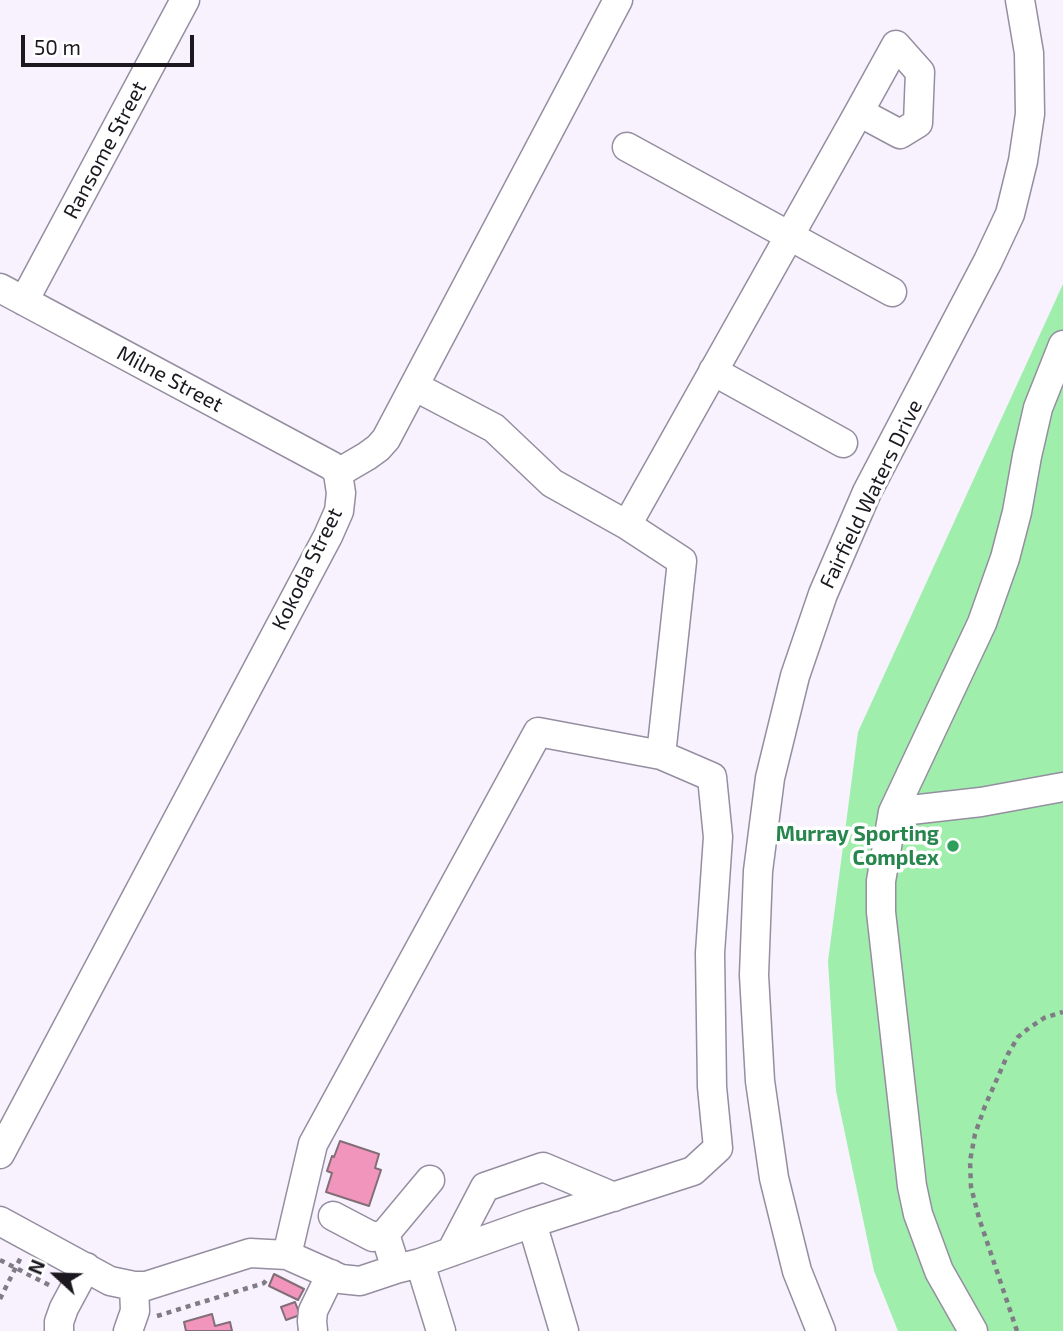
<!DOCTYPE html>
<html>
<head>
<meta charset="utf-8">
<style>
	body { margin:0 }
	#map { position:relative; width:1063px; height:1331px; overflow:hidden; background:#f7f2fe; font-family:"Exo 2",sans-serif }
	canvas { display:block }
	.north { position:absolute; left:21px; top:1240px; width:70px; height:70px; -webkit-text-stroke:5px #fff; paint-order:stroke; rotate:292deg; font-size:19px; font-weight:700; line-height:28px; text-align:center; color:#1b181f }
	.north::after { content:''; display:block; margin:auto; width:24px; height:32px; background:#1b181f; clip-path:polygon(50% 0,100% 100%,50% 72%,0 100%) }
	.scale { position:absolute; left:21px; top:35px; width:173px; height:32px; box-sizing:border-box; border:4px solid #1b181f; border-top:0; padding-left:9px; font-size:21px; line-height:24px; white-space:nowrap; color:#1b181f; -webkit-text-stroke:5px #fff; paint-order:stroke }
</style>
</head>
<body>
<div id="map">
<canvas width="1063" height="1331"></canvas>
<div class="north">N</div>
<div class="scale">50 m</div>
</div>
<script>
const ctx = document.querySelector('canvas').getContext('2d');
ctx.lineJoin = 'round';
function fill(path, color) { ctx.fillStyle = color; ctx.fill(path, 'evenodd'); }
const poly = rows => new Path2D(rows.map(r => 'M' + r).join(''));
function trace(path, color, width, dash) { ctx.strokeStyle = color; ctx.lineWidth = width; ctx.lineCap = dash ? 'butt' : 'round'; ctx.setLineDash(dash || []); ctx.stroke(path); }
function drawText(font, color, halo, rows, align = 'center') {
  ctx.font = font + ' "Exo 2",sans-serif'; ctx.lineWidth = 7; ctx.setLineDash([]); ctx.textBaseline = 'middle'; ctx.strokeStyle = halo; ctx.fillStyle = color; for (const [text, x, y, turn = 0] of rows) {
    ctx.save(); ctx.translate(x, y); ctx.rotate((+turn || 0) * Math.PI / 180); ctx.textAlign = isNaN(turn) ? turn : align; if (halo) ctx.strokeText(text, 0, 0); ctx.fillText(text, 0, 0); ctx.restore();
  }
}
const green = poly([
	[1063,284,1063,1331,898,1331,874,1271,836,1091,828,961,858,732]
]);
const building = poly([
	[340,1141,379,1154,375,1168,381,1170,369,1206,326,1192,332,1173,327,1171,332,1156,334,1157,340,1141],
	[274,1274,304,1289,298,1300,269,1286,274,1274],
	[295,1302,300,1315,286,1320,281,1307,295,1302],
	[212,1314,215,1326,230,1322,232,1331,186,1331,184,1322,212,1314]
]);
const path = poly([
	[0,1260,49,1285],
	[0,1299,21,1257],
	[157,1316,264,1283,267,1279],
	[1017,1331,979,1218,971,1187,970,1161,975,1134,985,1106,1008,1054,1018,1037,1029,1028,1044,1018,1063,1012]
]);
const minor = poly([
	[627,147,892,292],
	[0,288,332,466,338,473],
	[24,301,185,0],
	[713,371,843,443],
	[338,473,367,456,378,448,386,439,618,0],
	[627,525,859,112,896,45,920,72,918,123,900,134,859,112],
	[893,812,981,802,1063,787],
	[0,1154,328,536,339,511,341,493,338,473],
	[333,1216,373,1237,385,1234,396,1269],
	[0,1221,110,1281,134,1286,146,1286,250,1253,287,1255,341,1279,360,1281,396,1269,420,1263,532,1223,693,1171,718,1148,712,1087,710,953,718,837,712,777,661,755,682,561,627,525,552,483,494,428,414,386],
	[532,1223,564,1331],
	[385,1234,430,1180],
	[451,1252,485,1187,543,1167,614,1197],
	[287,1255,313,1144,538,732,661,755],
	[420,1263,441,1331],
	[59,1331,59,1322,64,1308,86,1267],
	[128,1331,135,1311,134,1286],
	[313,1331,312,1321,313,1311,331,1274],
	[821,1331,797,1271,774,1178,760,1081,754,975,758,871,770,778,795,676,823,594,867,492,988,261,1010,214,1023,161,1030,114,1029,53,1020,0],
	[973,1331,939,1271,918,1214,912,1186,881,912,881,881,893,812,982,623,1005,558,1017,512,1027,456,1038,408,1063,345]
]);
const markers = [
	[953,846,7,"#2e9e5b"]
];
const streetNames = [
	["Ransome Street",105,150,-62],
	["Milne Street",170,379,28],
	["Fairfield Waters Drive",871,494,-64],
	["Kokoda Street",307,569,-64]
];
const leisureNames = [
	["Murray Sporting",939,834],
	["Complex",939,858]
];
fill(green, '#a0eeab');
fill(building, '#f195bd');
trace(building, '#826e76', 2);
trace(minor, '#958ea0', 31);
trace(path, '#807c86', 4.5, [5, 5]);
trace(minor, '#fff', 28);
for (const [x, y, r, color] of markers) { const dot = new Path2D(); dot.arc(x, y, r, 0, 2 * Math.PI); ctx.fillStyle = color; ctx.fill(dot); trace(dot, '#fff', 2.5); }
drawText('21px', '#1b181f', '#fff', streetNames);
drawText('bold 21px', '#27864d', '#fff', leisureNames, 'right');
</script>
</body>
</html>
